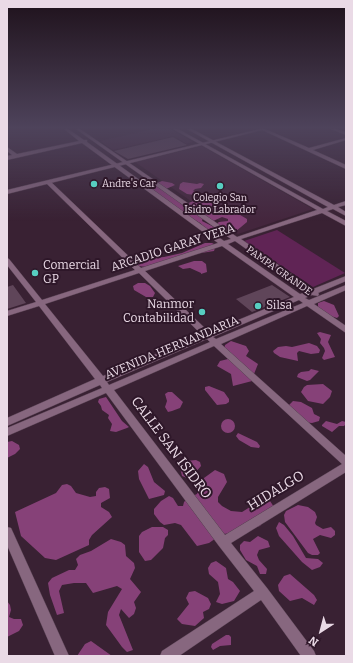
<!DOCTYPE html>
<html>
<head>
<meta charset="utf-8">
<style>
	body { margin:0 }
	#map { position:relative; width:353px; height:663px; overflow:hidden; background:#392133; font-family:Bitter,serif }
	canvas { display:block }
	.frame { position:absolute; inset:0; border:8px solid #eadae6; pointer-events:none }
	.north { position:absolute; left:301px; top:611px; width:40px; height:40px; -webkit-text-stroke:3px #2e1729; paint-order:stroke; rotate:216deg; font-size:11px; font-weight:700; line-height:16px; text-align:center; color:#eadae6 }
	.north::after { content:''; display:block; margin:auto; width:14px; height:18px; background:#eadae6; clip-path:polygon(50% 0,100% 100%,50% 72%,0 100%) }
</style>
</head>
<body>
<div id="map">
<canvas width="353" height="663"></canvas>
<div class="frame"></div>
<div class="north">N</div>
</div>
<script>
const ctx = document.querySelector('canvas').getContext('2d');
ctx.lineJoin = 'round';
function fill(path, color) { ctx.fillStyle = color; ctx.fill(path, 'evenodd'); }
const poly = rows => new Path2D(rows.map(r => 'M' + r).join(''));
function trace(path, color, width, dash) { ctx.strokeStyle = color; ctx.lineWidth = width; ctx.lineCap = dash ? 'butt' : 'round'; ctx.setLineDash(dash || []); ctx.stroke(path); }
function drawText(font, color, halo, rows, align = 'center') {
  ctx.font = font + ' Bitter,serif'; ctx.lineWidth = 4; ctx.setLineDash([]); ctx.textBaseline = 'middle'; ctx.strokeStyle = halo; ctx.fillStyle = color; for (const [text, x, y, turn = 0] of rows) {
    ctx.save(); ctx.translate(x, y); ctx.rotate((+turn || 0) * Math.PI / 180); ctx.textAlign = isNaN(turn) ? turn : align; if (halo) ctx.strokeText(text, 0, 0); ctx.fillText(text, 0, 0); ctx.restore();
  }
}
const built = poly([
	[152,129,171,129,193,142,186,144,174,136,113,150,100,141],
	[202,146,313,209,238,234,135,162]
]);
const green = poly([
	[277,230,345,273,313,287,244,241]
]);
const forest = poly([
	[147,180,155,184,162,181,172,183,175,185,166,189,186,204,196,200,204,199,215,201,218,208,235,212,247,219,247,222,235,232,229,232,216,224,219,222,228,221,228,219,222,217,211,222,203,218,202,221,216,228,215,231,209,231,200,223,174,208,145,188,145,182],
	[183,182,197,184,200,183,204,184,201,188,195,189,193,191,202,194,203,196,187,194,179,189,180,184],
	[205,243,212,243,216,245,214,251,189,255,166,264,146,267,138,266,131,260,164,257,182,253],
	[194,261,202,261,206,264,207,272,201,274,201,273,190,268,183,269,178,266],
	[138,283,145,283,150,286,155,293,153,297,146,297,134,290,133,286],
	[324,301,334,305,339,316,337,318,318,312,318,303],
	[320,332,331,335,328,342,335,357,324,360,322,358,325,351,324,348,320,343,321,339,317,333],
	[231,341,246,346,249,351,246,356,258,364,254,374,256,380,233,386,231,374,217,366,220,361,228,359,230,354,224,350,225,345],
	[309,343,317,346,320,350,319,353,311,354,299,351,297,353,298,361,280,357,274,353,273,351,278,347,286,346,292,347],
	[311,369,319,371,310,380,307,381,297,377,298,374,301,372,309,371],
	[323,384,332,391,330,397,323,404,308,401,301,392,304,387,307,385],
	[209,386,224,392,229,399,229,402,226,404,217,405,205,390,205,387],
	[168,392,172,392,183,402,180,408,172,411,168,412,165,407,167,401,165,394],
	[106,397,122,421,129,427,127,428,116,432,110,431,112,424,108,418,109,415,102,410,101,406,98,402,99,399],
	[293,401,301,402,312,408,314,414,320,417,319,421,312,423,302,422,288,406],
	'221 426a7 7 0 1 1 14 0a7 7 0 1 1-14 0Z',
	[326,421,337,424,342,421,346,422,346,424,344,426,339,426,332,432,322,426,322,425],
	[238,433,257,442,260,446,259,448,251,447,239,440,236,436],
	[12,441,19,445,20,449,15,454,7,458,7,442],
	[196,460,200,462,201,466,195,473,187,478,182,476,180,468,186,461],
	[144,464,148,467,154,482,165,491,164,495,149,499,139,479,138,471],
	[215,470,224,474,227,482,218,497,218,502,222,506,231,511,242,512,250,507,259,495,264,496,268,498,274,507,260,526,239,533,222,534,209,543,197,546,181,525,175,523,164,525,160,522,154,514,154,509,161,501,169,496,173,498,178,506,183,506,184,502,188,498,197,494,199,485,204,478],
	[67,484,71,486,76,493,90,497,96,496,96,492,99,488,105,487,109,489,110,498,101,503,101,507,109,512,112,517,92,535,89,540,89,545,56,560,45,558,21,536,15,512,56,493,62,485],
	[298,505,308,507,315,512,317,517,315,523,316,525,323,529,331,527,335,531,335,535,331,538,320,535,313,539,320,553,318,555,312,555,308,553,285,522,284,515,286,511],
	[279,522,284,525,293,536,306,558,318,559,323,563,320,567,312,570,302,562,279,536,276,528],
	[152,527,163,527,168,530,168,535,165,538,163,548,151,560,145,561,139,552,139,536,142,532],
	[258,536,268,541,270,547,259,550,257,555,259,560,267,569,266,574,260,574,257,566,246,560,240,550,240,545,244,541,250,542],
	[111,539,121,542,125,545,126,556,134,563,135,568,130,579,141,592,134,602,136,608,134,614,129,618,121,609,119,615,133,650,127,652,122,647,106,625,108,612,122,589,117,586,93,593,86,583,74,583,62,585,59,591,64,613,57,615,50,595,48,583,52,578,69,570,75,570,78,565,76,559,80,555,91,551],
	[216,561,226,568,228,579,233,582,240,591,234,601,222,604,216,602,220,594,218,582,209,574,208,568,211,563],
	[290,574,314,595,317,600,314,605,302,598,290,601,279,591,278,585,284,576],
	[195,591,208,598,211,604,209,609,203,612,204,618,195,626,182,624,177,619,189,604,186,598,189,592],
	[7,601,10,605,11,610,9,617,14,619,21,619,23,625,19,631,7,637],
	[226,635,229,635,231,637,231,645,220,646,213,650,211,647,212,644],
	[91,641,112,656,77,656,85,644]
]);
const building = poly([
	[173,137,187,145,128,159,114,151],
	[13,285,26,303,7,309,7,287],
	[272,285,290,297,252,312,236,299]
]);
const minor = poly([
	[64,129,68,129,84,140,87,140,87,142,224,241,231,239,76,129,80,129,237,237,317,210,173,129,178,129,323,209,328,207,187,129,192,129,334,205,346,201,346,205,338,207,346,212,346,216,333,209,327,211,346,221,346,226,322,213,241,239,313,289,346,276,346,281,318,293,319,294,318,296,312,295,305,298,309,300,346,285,346,290,314,304,346,326,346,333,307,306,221,344,346,456,346,472,231,543,267,588,314,651,316,656,301,656,261,600,179,656,160,656,162,651,254,591,219,546,106,393,7,436,7,428,102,388,100,385,7,426,7,418,95,379,39,306,7,316,7,311,36,302,7,265,7,258,9,259,42,300,135,270,46,183,46,181,50,181,141,268,218,243,82,143,7,160,7,156,12,155,7,151,7,147,17,154,79,141,64,129],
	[235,241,307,292,300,294,228,244,235,241],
	[222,246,294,297,209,332,145,271,222,246],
	[139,273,202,335,103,376,45,304,139,273],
	[299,300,303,303,216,339,213,337,299,300],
	[207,339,210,342,109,385,107,382,207,339],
	[214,346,342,464,225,535,114,390,214,346],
	[260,129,265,129,309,148,346,138,346,140,313,150,346,165,346,169,260,129],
	[331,129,336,129,346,132,346,135,331,129],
	[7,527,11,528,69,656,55,656,7,545,7,527]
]);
const tertiary = poly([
	[260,129,266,129,7,194,7,190,260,129]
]);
const markers = [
	[94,184,4,"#57cec1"],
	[220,186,4,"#57cec1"],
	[35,273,4,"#57cec1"],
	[258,306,4,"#57cec1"],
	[202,312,4,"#57cec1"]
];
const farPoinames = [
	["Andre's Car",102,184],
	["Colegio San",220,198,"center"],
	["Isidro Labrador",220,210,"center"]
];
const farStreetnames = [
	["PAMPA GRANDE",279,271,35]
];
const streetNames = [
	["ARCADIO GARAY VERA",173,248,-18],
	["AVENIDA HERNANDARIA",172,348,-23]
];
const poiNames = [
	["Comercial",43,266],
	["GP",43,280],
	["Nanmor",194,305,"right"],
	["Contabilidad",194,319,"right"],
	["Silsa",266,306]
];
const nearStreetnames = [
	["CALLE SAN ISIDRO",171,448,53],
	["HIDALGO",276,491,-31]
];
fill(built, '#44263d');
fill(green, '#602455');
fill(forest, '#864178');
fill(building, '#5f4559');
trace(minor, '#553f50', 1);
trace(tertiary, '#553f50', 1);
fill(minor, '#87677f');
fill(tertiary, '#87677f');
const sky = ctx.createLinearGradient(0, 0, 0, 221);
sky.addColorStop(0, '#1f121c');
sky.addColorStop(0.58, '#4e435b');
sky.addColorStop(1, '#4e435b00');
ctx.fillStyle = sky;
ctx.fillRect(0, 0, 353, 221);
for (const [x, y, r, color] of markers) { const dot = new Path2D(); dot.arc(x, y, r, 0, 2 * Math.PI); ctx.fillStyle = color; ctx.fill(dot); trace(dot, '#2e1729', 1.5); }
drawText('10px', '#eadae6', '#2e1729', farPoinames, 'left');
drawText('10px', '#eadae6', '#2e1729', farStreetnames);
drawText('12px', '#eadae6', '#2e1729', streetNames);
drawText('12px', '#eadae6', '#2e1729', poiNames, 'left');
drawText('14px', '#eadae6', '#2e1729', nearStreetnames);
</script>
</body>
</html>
